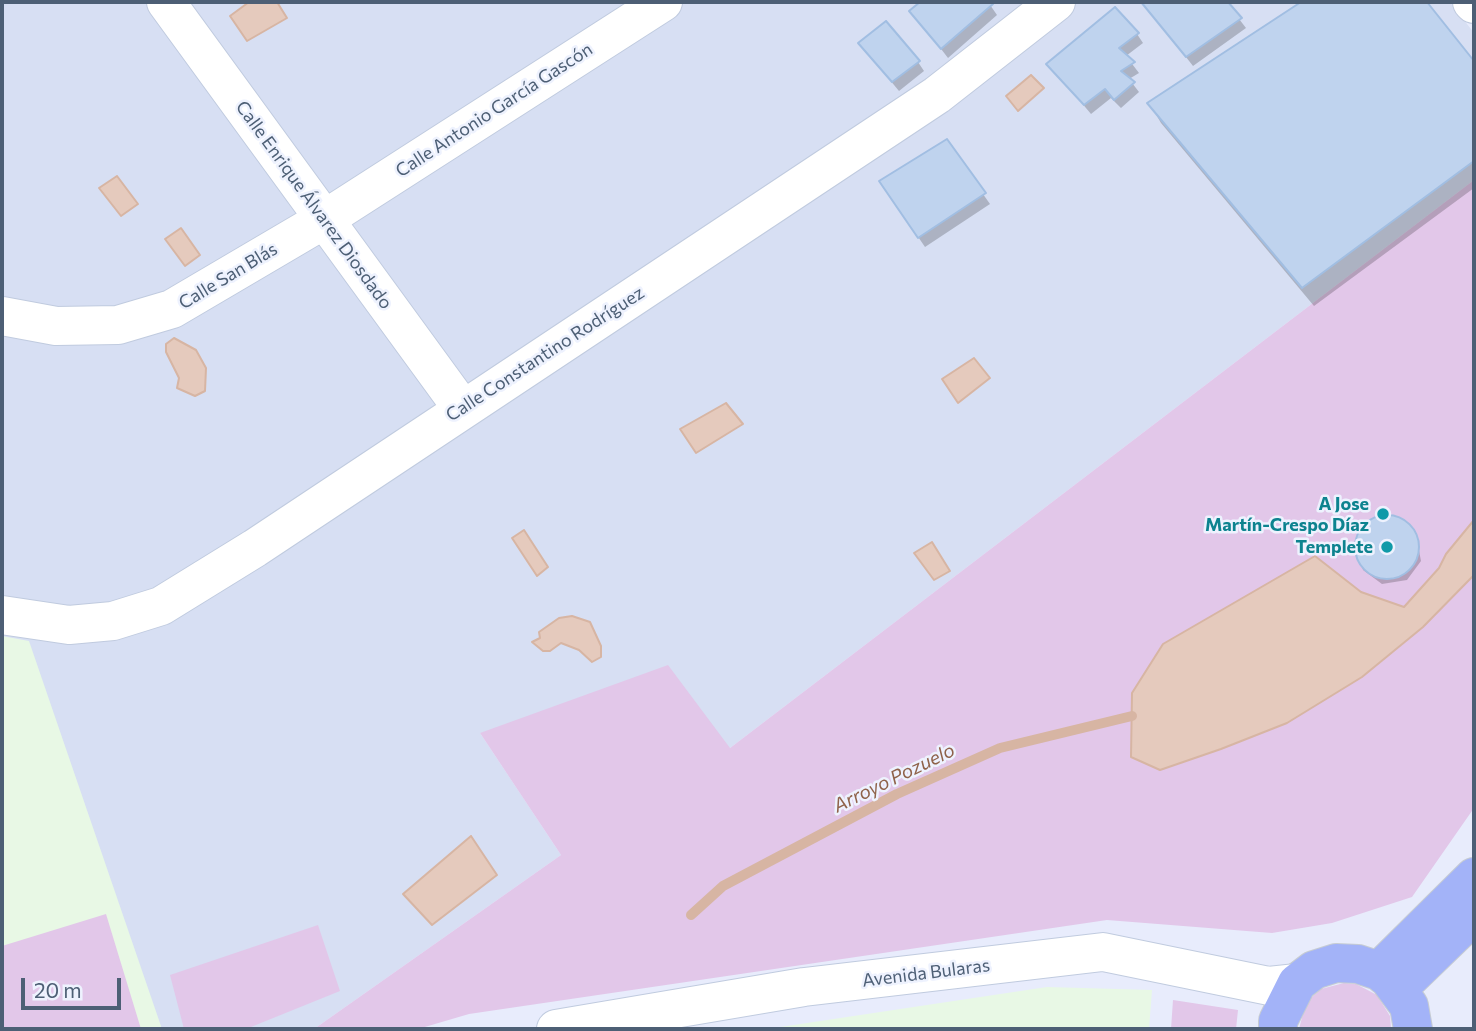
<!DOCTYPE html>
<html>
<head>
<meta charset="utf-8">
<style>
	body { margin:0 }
	#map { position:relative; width:1476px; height:1031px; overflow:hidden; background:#e8ecfc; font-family:Commissioner,sans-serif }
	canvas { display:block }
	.frame { position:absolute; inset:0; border:4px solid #4d5f75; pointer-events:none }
	.scale { position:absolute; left:21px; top:978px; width:100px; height:32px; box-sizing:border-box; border:4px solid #4d5f75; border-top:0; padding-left:9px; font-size:21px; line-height:24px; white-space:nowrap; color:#4d5f75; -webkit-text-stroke:5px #eef2fe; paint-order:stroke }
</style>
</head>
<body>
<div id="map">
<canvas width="1476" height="1031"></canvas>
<div class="frame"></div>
<div class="scale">20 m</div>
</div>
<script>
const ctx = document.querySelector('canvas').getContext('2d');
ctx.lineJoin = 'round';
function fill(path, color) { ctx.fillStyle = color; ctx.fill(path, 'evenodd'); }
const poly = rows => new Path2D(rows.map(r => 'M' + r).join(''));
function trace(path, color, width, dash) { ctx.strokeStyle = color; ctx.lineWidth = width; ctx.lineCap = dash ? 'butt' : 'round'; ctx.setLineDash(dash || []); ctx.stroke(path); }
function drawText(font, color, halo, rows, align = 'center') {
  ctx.font = font + ' Commissioner,sans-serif'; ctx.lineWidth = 5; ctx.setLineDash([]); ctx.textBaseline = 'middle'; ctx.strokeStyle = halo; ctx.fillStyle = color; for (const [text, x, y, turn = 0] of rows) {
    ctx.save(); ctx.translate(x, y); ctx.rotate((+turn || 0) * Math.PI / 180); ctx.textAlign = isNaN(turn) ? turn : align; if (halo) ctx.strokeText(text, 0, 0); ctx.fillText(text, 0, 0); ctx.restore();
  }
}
const residential = poly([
	[2,2,1450,2,1474,33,1474,180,730,748,480,733,561,855,314,1029,2,1029]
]);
const education = poly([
	[2,636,29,641,162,1029,2,1029],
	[1047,987,1152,990,1149,1029,767,1029]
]);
const green = poly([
	[1474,180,1474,808,1412,897,1332,923,1272,933,1107,920,469,1014,418,1029,314,1029,561,855,480,733,668,665,730,748],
	[106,914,141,1029,2,1029,2,946],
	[318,925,340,991,246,1029,184,1029,170,975],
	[1344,983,1356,984,1377,995,1390,1016,1391,1029,1299,1029,1305,1006,1312,997,1321,989],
	[1173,1000,1238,1010,1236,1029,1171,1029]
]);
const water = poly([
	[249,2,277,2,287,18,247,41,230,16,249,2],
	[1031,75,1044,88,1018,111,1006,96,1031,75],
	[117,176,138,204,121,216,99,188,117,176],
	[181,228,200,255,185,266,165,239,181,228],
	[174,338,196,350,206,368,205,391,195,396,177,388,179,378,166,352,166,344,174,338],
	[974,358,990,378,958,403,942,379,974,358],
	[726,403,743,424,696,453,680,429,726,403],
	[1474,520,1474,575,1423,627,1362,677,1287,723,1221,749,1160,770,1131,757,1132,693,1163,644,1315,556,1361,592,1404,607,1439,568,1446,554,1474,520],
	[524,530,548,567,537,576,512,538,524,530],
	[932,542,950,571,934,580,914,553,932,542],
	[572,616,590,622,601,646,601,657,592,662,579,650,561,643,550,651,543,651,532,642,540,638,539,632,559,618,572,616],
	[471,836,497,875,432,925,403,894,471,836]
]);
const shadow = poly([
	[923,2,988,2,997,15,948,58,912,11],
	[1143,2,1226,2,1246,28,1193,66],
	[1305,2,1425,2,1474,64,1474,188,1314,306,1161,123,1150,104],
	[1137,34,1143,43,1126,56,1139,73,1129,79,1139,92,1121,108,1111,98,1091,114,1049,64],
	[860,44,918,62,924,71,899,91],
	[946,142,990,204,925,247,887,191],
	[1395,516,1415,530,1421,561,1407,580,1382,584,1363,570,1356,539,1370,521]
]);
const stream = poly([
	[691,915,723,886,897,794,1000,748,1132,716]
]);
const building = poly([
	[920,2,991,2,993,4,941,49,909,11,920,2],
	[1141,2,1228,2,1242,18,1186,57,1141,2],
	[1301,2,1427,2,1474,61,1474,161,1302,288,1147,103,1301,2],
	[1115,7,1139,33,1119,48,1135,62,1121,71,1135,82,1114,100,1105,89,1084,105,1046,64,1115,7],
	[886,21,920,61,892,82,858,43,886,21],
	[947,139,986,193,918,238,879,181,947,139],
	'1355 547a32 32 0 1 1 64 0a32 32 0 1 1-64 0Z'
]);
const minor = poly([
	[166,2,462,408],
	[1472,2,1474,4],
	[2,316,56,326,118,325,172,309,325,219,663,2],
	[2,615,69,625,113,621,161,606,255,548,937,95,1056,2],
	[556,1029,804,987,1103,952,1269,986,1297,983]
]);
const major = poly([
	[1379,971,1474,877],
	[1408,979,1474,915],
	[1278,1029,1278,1021,1297,983,1314,970,1336,963,1358,964,1379,971,1389,979,1409,1006,1413,1029]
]);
const markers = [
	[1383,514,7,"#0f9aa8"],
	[1387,547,7,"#0f9aa8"]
];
const streetNames = [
	["Calle Antonio García Gascón",494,110,-33],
	["Calle Enrique Álvarez Diosdado",314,205,54],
	["Calle San Blás",228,276,-31],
	["Calle Constantino Rodríguez",545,354,-33],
	["Avenida Bularas",926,973,-7]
];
const cultureNames = [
	["A Jose",1369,504],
	["Martín-Crespo Díaz",1369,525],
	["Templete",1373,547]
];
const waterNames = [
	["Arroyo Pozuelo",894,778,-26]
];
fill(residential, '#d7dff3');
fill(education, '#e8f8e5');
fill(green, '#e2c7e9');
fill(water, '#e5cabd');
trace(water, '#d7b5a3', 2);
fill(shadow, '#0003');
trace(stream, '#d7b5a3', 10);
fill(building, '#bfd3ee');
trace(building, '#a1bee2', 2);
trace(minor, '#c0cbdf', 40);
trace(major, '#c6ccd3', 40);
trace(minor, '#fff', 38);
trace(major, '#a3b3f8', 38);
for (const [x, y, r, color] of markers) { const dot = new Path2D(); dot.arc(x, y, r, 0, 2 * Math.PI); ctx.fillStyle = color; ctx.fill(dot); trace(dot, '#eef2fe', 2.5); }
drawText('18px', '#4d5f75', '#eef2fe', streetNames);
drawText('bold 18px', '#0d838f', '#eef2fe', cultureNames, 'right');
drawText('italic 19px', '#8f624a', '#eef2fe', waterNames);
</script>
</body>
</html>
